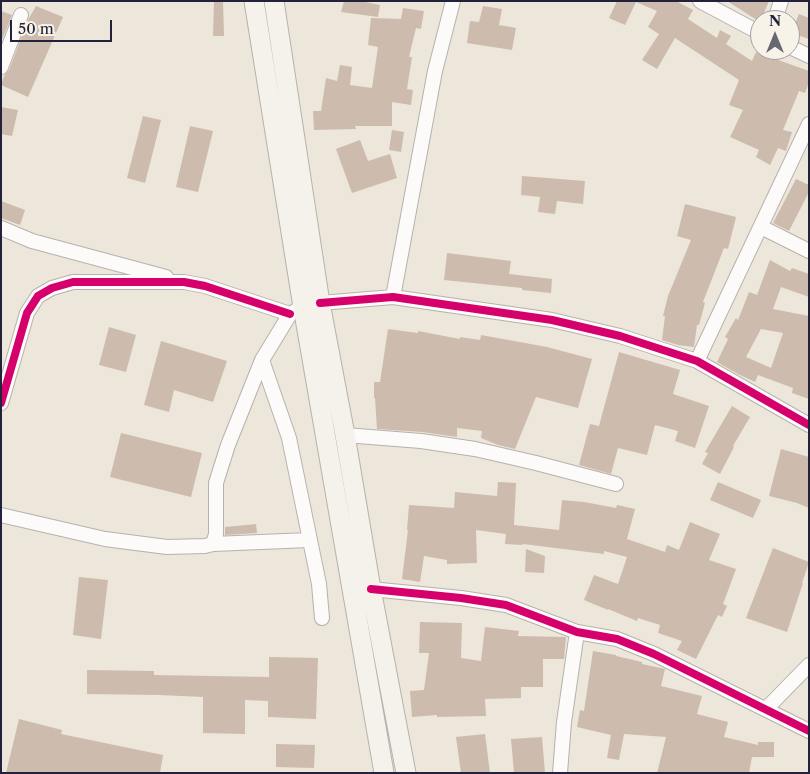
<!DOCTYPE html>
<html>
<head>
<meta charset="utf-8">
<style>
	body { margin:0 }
	#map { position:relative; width:810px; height:774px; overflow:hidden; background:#ece6db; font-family:"Libre Caslon Text",serif }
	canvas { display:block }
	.frame { position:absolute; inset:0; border:2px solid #22223b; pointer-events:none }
	.north { position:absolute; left:750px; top:10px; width:50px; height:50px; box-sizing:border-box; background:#f7f3e8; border:1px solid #a29fa3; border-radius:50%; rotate:0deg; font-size:14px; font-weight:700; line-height:20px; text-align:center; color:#22223b }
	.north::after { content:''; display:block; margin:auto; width:18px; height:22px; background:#696773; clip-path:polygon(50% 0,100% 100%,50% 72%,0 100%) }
	.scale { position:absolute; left:10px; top:20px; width:102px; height:22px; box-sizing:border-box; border:2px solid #22223b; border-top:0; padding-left:6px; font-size:15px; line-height:18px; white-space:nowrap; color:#22223b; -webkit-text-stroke:4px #f7f3e8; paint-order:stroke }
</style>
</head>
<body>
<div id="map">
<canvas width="810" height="774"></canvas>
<div class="frame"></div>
<div class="north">N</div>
<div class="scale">50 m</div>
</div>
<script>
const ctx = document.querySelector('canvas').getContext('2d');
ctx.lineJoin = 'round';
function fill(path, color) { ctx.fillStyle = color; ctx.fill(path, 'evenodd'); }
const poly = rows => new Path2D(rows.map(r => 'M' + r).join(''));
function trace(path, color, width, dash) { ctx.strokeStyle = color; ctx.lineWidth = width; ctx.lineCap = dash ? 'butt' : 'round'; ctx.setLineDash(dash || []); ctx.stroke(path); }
const building = poly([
	[214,1,223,1,224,36,213,36],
	[344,1,361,1,380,5,378,17,341,12],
	[617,1,676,1,693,10,688,19,717,38,720,30,731,36,726,44,752,61,756,52,809,71,809,82,805,93,799,91,783,130,792,132,786,151,778,148,770,165,756,157,759,150,730,137,743,110,729,105,739,80,675,38,657,69,642,60,659,34,648,27,657,11,636,2,625,25,609,18],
	[727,1,769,1,760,22],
	[36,6,63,17,28,97,1,85,1,84,5,74,9,70,28,20],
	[483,6,502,9,499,25,516,28,512,50,467,43,470,21,479,22],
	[403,8,424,11,421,29,416,28,409,57,412,57,407,89,413,90,411,105,392,102,392,126,355,126,356,129,314,130,313,111,321,111,326,78,337,81,340,65,352,67,350,85,372,88,378,47,368,45,371,18,401,19],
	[1,11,12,15,1,42],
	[799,14,809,18,809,39,791,33],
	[1,107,18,110,12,136,1,134],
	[143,116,161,120,145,183,127,178],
	[190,126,213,131,198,192,176,187],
	[392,130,404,132,401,152,389,150],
	[360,140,368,161,390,154,397,178,352,193,336,149],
	[522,176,585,181,583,204,557,201,555,214,538,212,540,197,521,195],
	[796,179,809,185,809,192,789,231,773,223],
	[1,201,25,210,20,225,1,218],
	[685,204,736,217,728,249,724,248,703,302,705,303,699,325,697,325,694,347,678,345,662,340,665,316,663,316,668,296,691,240,677,236],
	[447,253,511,261,509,274,552,279,551,293,522,290,522,288,444,280],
	[770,260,790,271,792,268,809,274,809,297,781,287,773,309,809,316,809,399,792,393,793,388,758,375,755,382,738,374,717,362,728,339,725,337,736,318,738,320,749,292,757,295],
	[761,329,783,333,771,368,746,357],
	[109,327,136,335,126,372,99,365],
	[388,329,418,333,418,331,460,339,460,337,480,340,481,335,547,347,592,359,578,408,536,397,515,449,498,445,481,438,482,431,457,428,457,437,422,432,377,429,375,398,374,398,374,382,380,382],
	[161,341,227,361,213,402,174,390,169,412,144,405],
	[619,352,680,370,673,394,709,406,695,448,675,441,678,431,655,425,647,455,618,448,611,474,579,465,590,424,599,426],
	[732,406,750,417,733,446,734,447,720,474,702,464,708,453,705,452],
	[121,433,202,453,191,497,110,477],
	[781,449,809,457,809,508,797,503,769,496],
	[498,482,516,483,514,525,559,530,562,500,584,502,616,508,617,505,635,509,627,539,665,552,667,545,679,550,690,522,720,534,709,560,736,569,723,604,727,606,722,617,718,615,696,659,677,650,682,641,658,633,660,625,638,618,637,621,608,609,608,610,584,600,594,575,618,584,627,557,604,551,604,554,523,544,522,545,505,544,506,534,476,530,477,563,447,564,447,560,424,556,420,582,402,579,408,530,407,530,409,505,454,508,455,492,497,496],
	[718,482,761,500,753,518,710,500],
	[256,524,257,533,225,535,225,527],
	[773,548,809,562,802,583,803,583,787,632,746,618],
	[526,549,545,556,544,573,525,572],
	[79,577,108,580,101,639,73,635],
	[420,622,462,623,461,658,481,661,485,627,519,631,518,636,566,637,564,659,543,659,543,687,521,687,521,698,485,699,486,716,437,717,437,715,412,717,410,691,424,690,429,653,419,653],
	[593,651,616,655,616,656,642,662,642,664,665,669,661,686,702,696,697,714,728,722,724,737,758,745,758,742,774,742,774,757,752,757,749,773,657,773,666,737,624,734,619,760,607,758,611,735,577,727,580,710,584,711],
	[269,657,318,658,316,719,268,717,268,701,245,700,245,734,203,733,203,697,159,695,87,694,87,670,154,671,154,675,269,677],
	[19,719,62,730,61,734,163,755,160,773,6,773],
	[485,734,490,773,461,773,456,737],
	[542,737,545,773,514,773,511,739],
	[276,744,315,745,314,768,276,767]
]);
const street = poly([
	[700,1,760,33],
	[775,20,781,1],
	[790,47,809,56],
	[1,67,21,15],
	[761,227,809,251],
	[1,228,32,241,166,277],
	[393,297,435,71,453,1],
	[320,303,393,297,552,320,620,336,697,361,809,425],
	[262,360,289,438,319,584,322,618],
	[697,361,809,124],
	[1,403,27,313,38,296,52,288,73,282,184,282,205,286,290,314],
	[345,435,421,441,475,449,536,463,616,484],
	[1,515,105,539,167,547,205,546,213,544,309,540],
	[213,544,216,534,216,483,228,445,262,360,290,314,297,310],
	[371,589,461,598,506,605,577,632,617,639,654,654,809,731],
	[766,709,809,665],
	[560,773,564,722,577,632]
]);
const secondary = poly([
	[254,1,303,307,384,773],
	[274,1,320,303,345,435,371,589,406,773]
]);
const cycleway = poly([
	[320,303,393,297,552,320,620,336,697,361,809,425],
	[1,403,27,313,38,296,52,288,73,282,184,282,205,286,290,314],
	[371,589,461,598,506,605,577,632,617,639,654,654,809,731]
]);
fill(building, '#cdbcae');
trace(street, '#b6b2ad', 16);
trace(secondary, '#b6b2ad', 21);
trace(street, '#fcfbfa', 14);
trace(secondary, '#f5f1eb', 19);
trace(cycleway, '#d6006c', 8);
</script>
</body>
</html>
